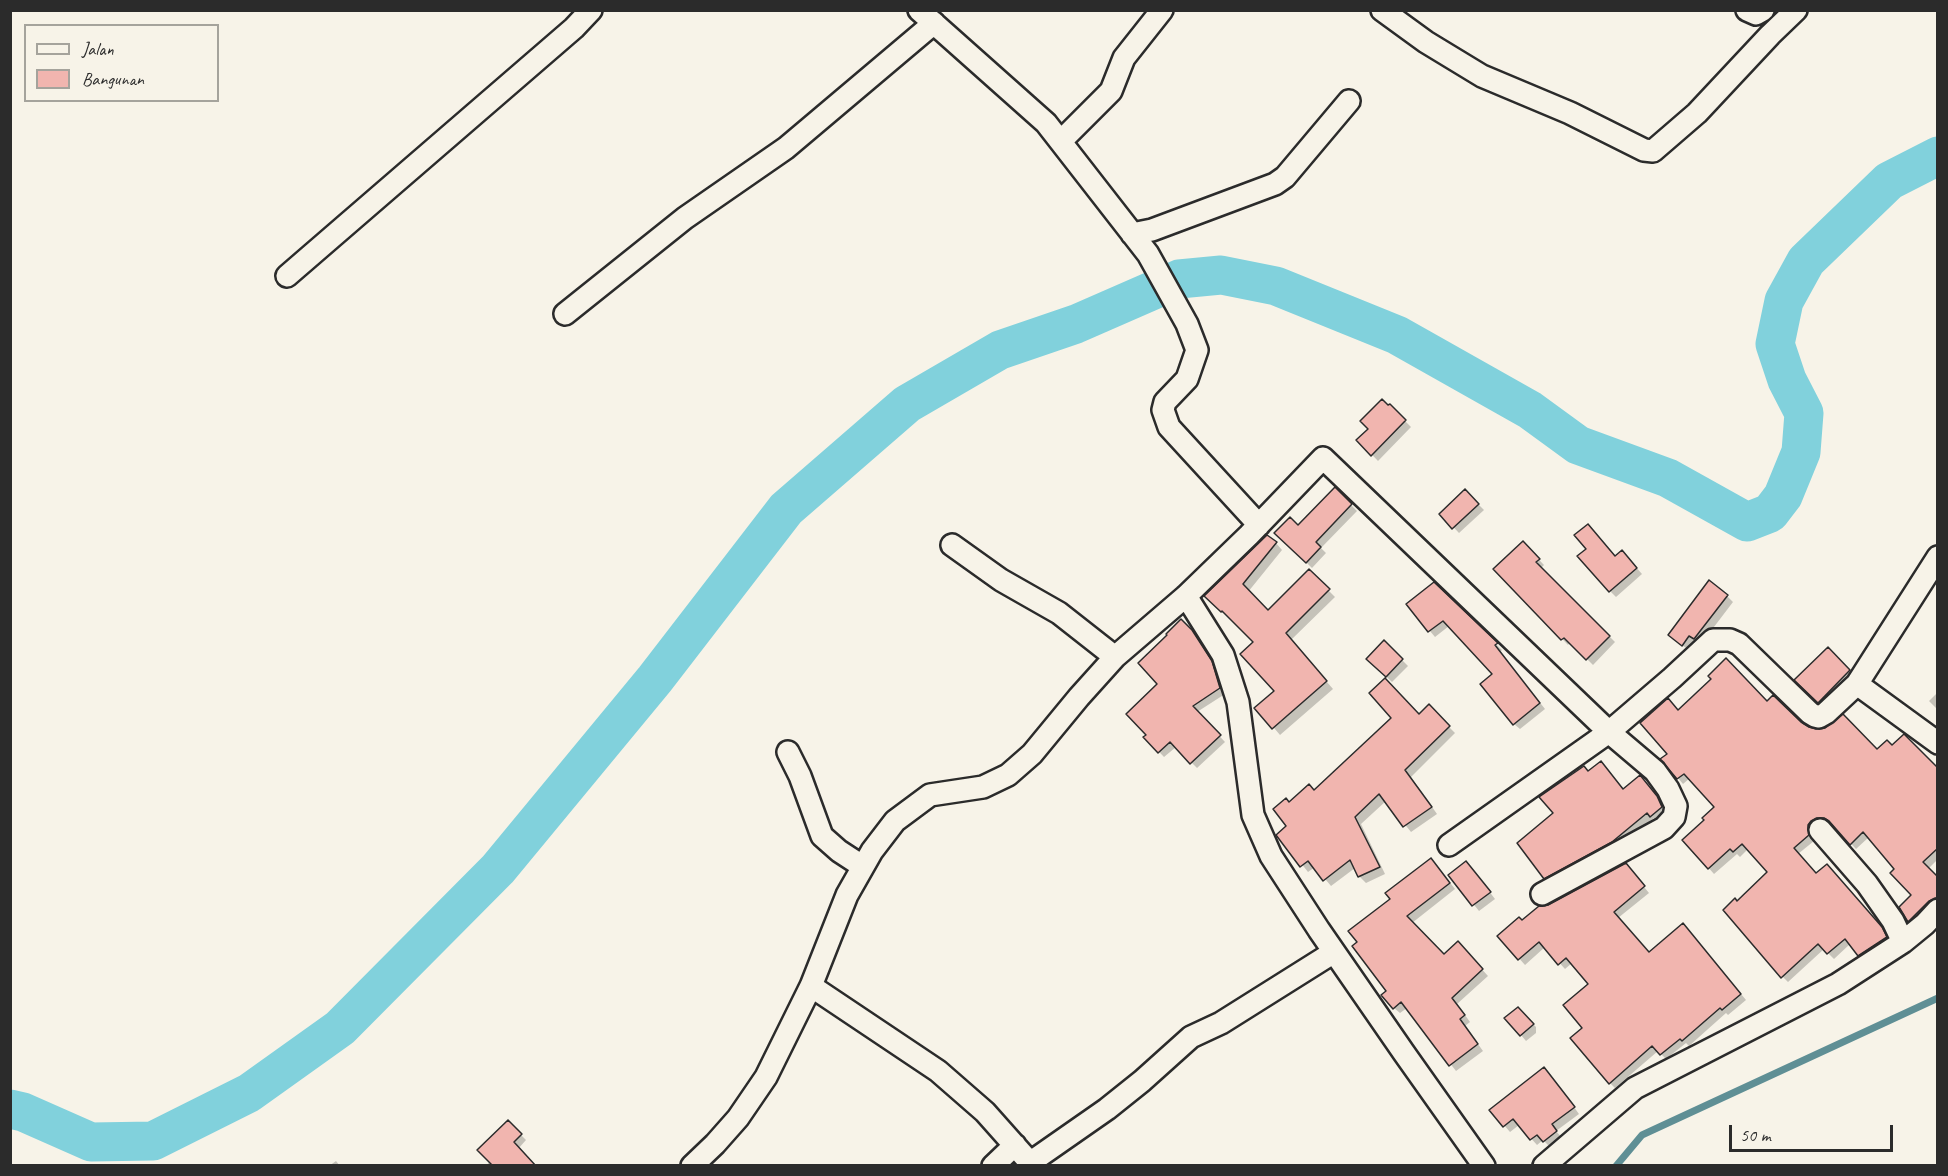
<!DOCTYPE html>
<html>
<head>
<meta charset="utf-8">
<style>
	body { margin:0 }
	#map { position:relative; width:1948px; height:1176px; overflow:hidden; background:#f7f3e8; font-family:Caveat,sans-serif }
	canvas { display:block }
	.frame { position:absolute; inset:0; border:12px solid #2b2b2b; pointer-events:none }
	.legend { position:absolute; left:24px; top:24px; width:195px; height:78px; box-sizing:border-box; background:#f7f3e8; border:2px solid #a5a39c; margin:0; padding:8px 10px; list-style:none; font-size:18px; color:#2b2b2b }
	.legend li { display:flex; align-items:center; gap:12px; height:30px }
	.legend b { width:30px; border:2px solid #a5a39c }
	.scale { position:absolute; left:1729px; top:1125px; width:164px; height:27px; box-sizing:border-box; border:3px solid #2b2b2b; border-top:0; padding-left:8px; font-size:18px; line-height:21px; white-space:nowrap; color:#2b2b2b; -webkit-text-stroke:4px #f7f3e8; paint-order:stroke }
</style>
</head>
<body>
<div id="map">
<canvas width="1948" height="1176"></canvas>
<div class="frame"></div>
<ul class="legend">
<li><b style="height:8px;background:#f7f3e8"></b>Jalan</li>
<li><b style="height:16px;background:#f1b5af"></b>Bangunan</li>
</ul>
<div class="scale">50 m</div>
</div>
<script>
const ctx = document.querySelector('canvas').getContext('2d');
ctx.lineJoin = 'round';
function fill(path, color) { ctx.fillStyle = color; ctx.fill(path, 'evenodd'); }
const poly = rows => new Path2D(rows.map(r => 'M' + r).join(''));
function trace(path, color, width, dash) { ctx.strokeStyle = color; ctx.lineWidth = width; ctx.lineCap = dash ? 'butt' : 'round'; ctx.setLineDash(dash || []); ctx.stroke(path); }
const shadow = poly([
	[1390,406,1411,427,1378,461,1358,440],
	[1335,489,1357,511,1321,548,1326,553,1312,568,1276,533,1298,527],
	[1465,491,1484,510,1459,533,1441,514],
	[1276,543,1282,550,1248,592,1268,612,1309,571,1335,597,1291,640,1333,689,1280,735,1257,708,1276,691,1255,642,1230,617,1229,618,1206,596],
	[1523,543,1544,565,1541,568,1615,642,1593,665,1570,642,1568,645,1495,569],
	[1588,549,1616,558,1628,558,1642,574,1616,597,1610,591],
	[1434,584,1502,650,1500,652,1545,709,1520,729,1514,724,1494,675,1449,626,1435,637,1408,605],
	[1727,596,1733,602,1701,644,1696,640,1689,650,1676,641],
	[1197,638,1217,668,1225,694,1197,712,1225,742,1197,768,1176,747,1164,757,1145,737,1148,735,1159,684],
	[1384,642,1408,666,1392,682,1368,659],
	[1828,649,1855,677,1825,708,1796,680],
	[1938,692,1938,710,1929,701],
	[1767,703,1808,728,1938,770,1938,859,1928,869,1938,879,1938,905,1914,926,1909,921,1914,895,1896,870,1869,837,1856,849,1832,823,1824,822,1813,833,1814,841,1798,854,1816,875,1832,871,1886,933,1891,943,1865,961,1850,944,1834,959,1824,949,1788,982,1783,977,1737,903,1769,873,1748,849,1740,857,1737,854,1714,874,1684,840,1706,820,1716,807,1690,778,1683,784,1678,778,1669,754,1679,712],
	[1429,707,1455,733,1411,777,1437,814,1411,832,1386,801,1361,824,1385,874,1366,883,1360,877,1355,868,1331,886,1315,867,1308,872,1279,835,1288,826,1289,803,1314,792,1419,716],
	[1607,768,1624,790,1640,777,1651,788,1667,813,1657,822,1654,818,1618,847,1551,883,1545,878,1555,814,1588,772],
	[1437,866,1455,889,1412,923,1444,956,1458,943,1488,976,1457,1004,1470,1022,1465,1026,1483,1051,1456,1071,1407,1008,1400,1013,1394,1008,1388,992,1354,947],
	[1472,869,1495,899,1479,911,1450,875],
	[1631,871,1649,893,1618,918,1649,953,1689,931,1746,1000,1728,1015,1726,1013,1689,1046,1686,1043,1666,1059,1658,1051,1615,1088,1610,1083,1584,1028,1590,984,1572,963,1565,969,1545,947,1525,965,1499,936,1548,907],
	[1518,1009,1536,1027,1536,1033,1526,1041,1521,1035],
	[1550,1074,1579,1114,1556,1131,1562,1138,1550,1147,1543,1140,1537,1145,1519,1125,1510,1132,1491,1110],
	[508,1122,526,1140,518,1149,534,1166,486,1166,490,1161],
	[336,1161,340,1166,329,1166]
]);
const stream = poly([
	[1616,1166,1642,1135,1938,998]
]);
const river = poly([
	[10,1109,23,1112,91,1142,153,1141,249,1093,340,1028,498,869,655,679,786,509,907,404,1000,350,1076,324,1179,279,1221,275,1276,286,1397,335,1530,410,1578,445,1668,478,1747,522,1770,513,1783,496,1801,452,1804,413,1787,380,1775,344,1784,301,1806,261,1889,181,1938,156]
]);
const building = poly([
	[1382,399,1388,405,1390,404,1406,420,1371,456,1356,440,1368,429,1360,421,1382,399],
	[1335,487,1352,504,1316,542,1321,547,1306,563,1274,533,1290,517,1298,525,1335,487],
	[1465,489,1479,504,1452,529,1439,514,1465,489],
	[1588,524,1615,556,1622,550,1637,568,1609,592,1577,556,1586,549,1574,535,1588,524],
	[1267,535,1277,542,1243,584,1268,610,1309,569,1330,589,1286,633,1327,681,1272,729,1254,708,1274,691,1240,654,1253,642,1222,611,1221,612,1204,596,1267,535],
	[1523,541,1540,559,1536,562,1610,636,1586,660,1564,638,1561,640,1493,569,1523,541],
	[1709,580,1728,595,1694,639,1689,636,1682,646,1668,635,1709,580],
	[1434,582,1498,643,1495,645,1540,703,1513,725,1480,684,1492,674,1443,621,1428,632,1406,604,1434,582],
	[1181,619,1192,630,1212,661,1220,688,1193,706,1221,735,1190,764,1170,742,1158,753,1143,737,1146,735,1126,714,1157,684,1138,663,1167,635,1166,634,1181,619],
	[1384,640,1403,659,1386,677,1366,659,1384,640],
	[1828,647,1850,670,1818,703,1794,680,1828,647],
	[1726,658,1767,701,1773,695,1801,722,1809,727,1816,729,1825,728,1843,714,1877,749,1887,740,1892,745,1904,734,1938,768,1938,848,1923,862,1938,877,1938,898,1929,901,1908,922,1899,907,1911,895,1890,873,1894,869,1863,832,1850,845,1829,821,1824,818,1817,818,1811,821,1808,825,1809,835,1794,848,1816,873,1827,864,1882,927,1887,937,1858,956,1845,939,1827,954,1818,944,1781,978,1723,910,1735,898,1737,901,1767,872,1742,844,1733,852,1730,849,1708,869,1682,840,1704,820,1702,818,1714,807,1684,774,1677,779,1660,759,1667,754,1640,723,1668,698,1678,710,1711,679,1708,676,1726,658],
	[1385,678,1419,714,1429,704,1450,726,1405,770,1432,807,1403,827,1379,794,1355,817,1380,867,1358,877,1350,860,1323,881,1308,861,1300,867,1276,835,1286,826,1273,809,1286,798,1289,802,1309,784,1314,790,1391,718,1369,693,1385,678],
	[1601,761,1623,789,1640,775,1657,796,1662,807,1650,817,1647,813,1612,842,1544,879,1517,843,1553,813,1539,797,1584,766,1588,771,1601,761],
	[1431,858,1450,883,1407,916,1444,954,1458,941,1483,969,1452,998,1465,1015,1460,1019,1478,1044,1449,1066,1401,1002,1393,1009,1381,995,1386,991,1352,946,1357,942,1348,931,1390,899,1385,893,1431,858],
	[1466,861,1491,892,1472,906,1448,875,1466,861],
	[1626,863,1645,886,1614,912,1649,952,1683,923,1741,994,1722,1010,1720,1008,1682,1041,1680,1039,1660,1055,1652,1046,1609,1084,1570,1038,1582,1028,1563,1005,1588,984,1566,958,1558,965,1539,942,1518,960,1497,936,1519,917,1522,920,1539,906,1548,905,1626,863],
	[1518,1007,1534,1024,1520,1036,1504,1018,1518,1007],
	[1544,1067,1575,1107,1552,1124,1557,1131,1543,1142,1537,1135,1530,1140,1513,1119,1503,1127,1489,1110,1544,1067],
	[508,1120,522,1134,514,1142,536,1166,493,1166,477,1150,508,1120]
]);
const minor = poly([
	[919,10,1046,123,1148,254,1187,324,1197,350,1187,379,1165,402,1163,410,1169,427,1259,525],
	[1382,10,1426,42,1482,76,1570,113,1644,150,1653,151,1697,113,1770,35,1796,10],
	[1747,10,1756,14,1763,10],
	[1061,141,1111,91,1124,58,1162,10],
	[1132,234,1152,230,1275,184,1285,177,1349,101],
	[287,276,574,28,591,10],
	[565,314,685,218,786,148,934,23],
	[952,545,1001,580,1059,613,1115,657],
	[1938,557,1857,684,1938,743],
	[1186,596,1223,655,1238,702,1253,815,1271,856,1319,930,1404,1053,1484,1166],
	[788,752,800,776,822,836,839,851,862,866],
	[1820,830,1867,884,1893,921,1903,942],
	[1449,845,1609,732,1672,678,1713,640,1730,640,1739,644,1810,713,1815,716,1819,717,1826,713,1857,684],
	[811,986,938,1071,985,1112,1033,1166],
	[1031,1162,1107,1109,1142,1081,1191,1037,1221,1023,1334,952],
	[692,1166,715,1144,738,1118,766,1077,811,986,847,895,872,851,895,821,930,795,983,787,1008,775,1032,754,1079,697,1115,657,1186,596,1249,535,1323,458,1609,732,1655,771,1668,789,1676,806,1674,817,1664,828,1542,894],
	[993,1166,1015,1145],
	[1544,1166,1635,1088,1838,984,1903,942,1925,924,1938,910]
]);
fill(shadow, '#0003');
trace(stream, '#5f8f95', 7);
trace(river, '#81d1dc', 39);
fill(building, '#f1b5af');
trace(building, '#2b2b2b', 1.5);
trace(minor, '#2b2b2b', 26);
trace(minor, '#f7f3e8', 21);
</script>
</body>
</html>
